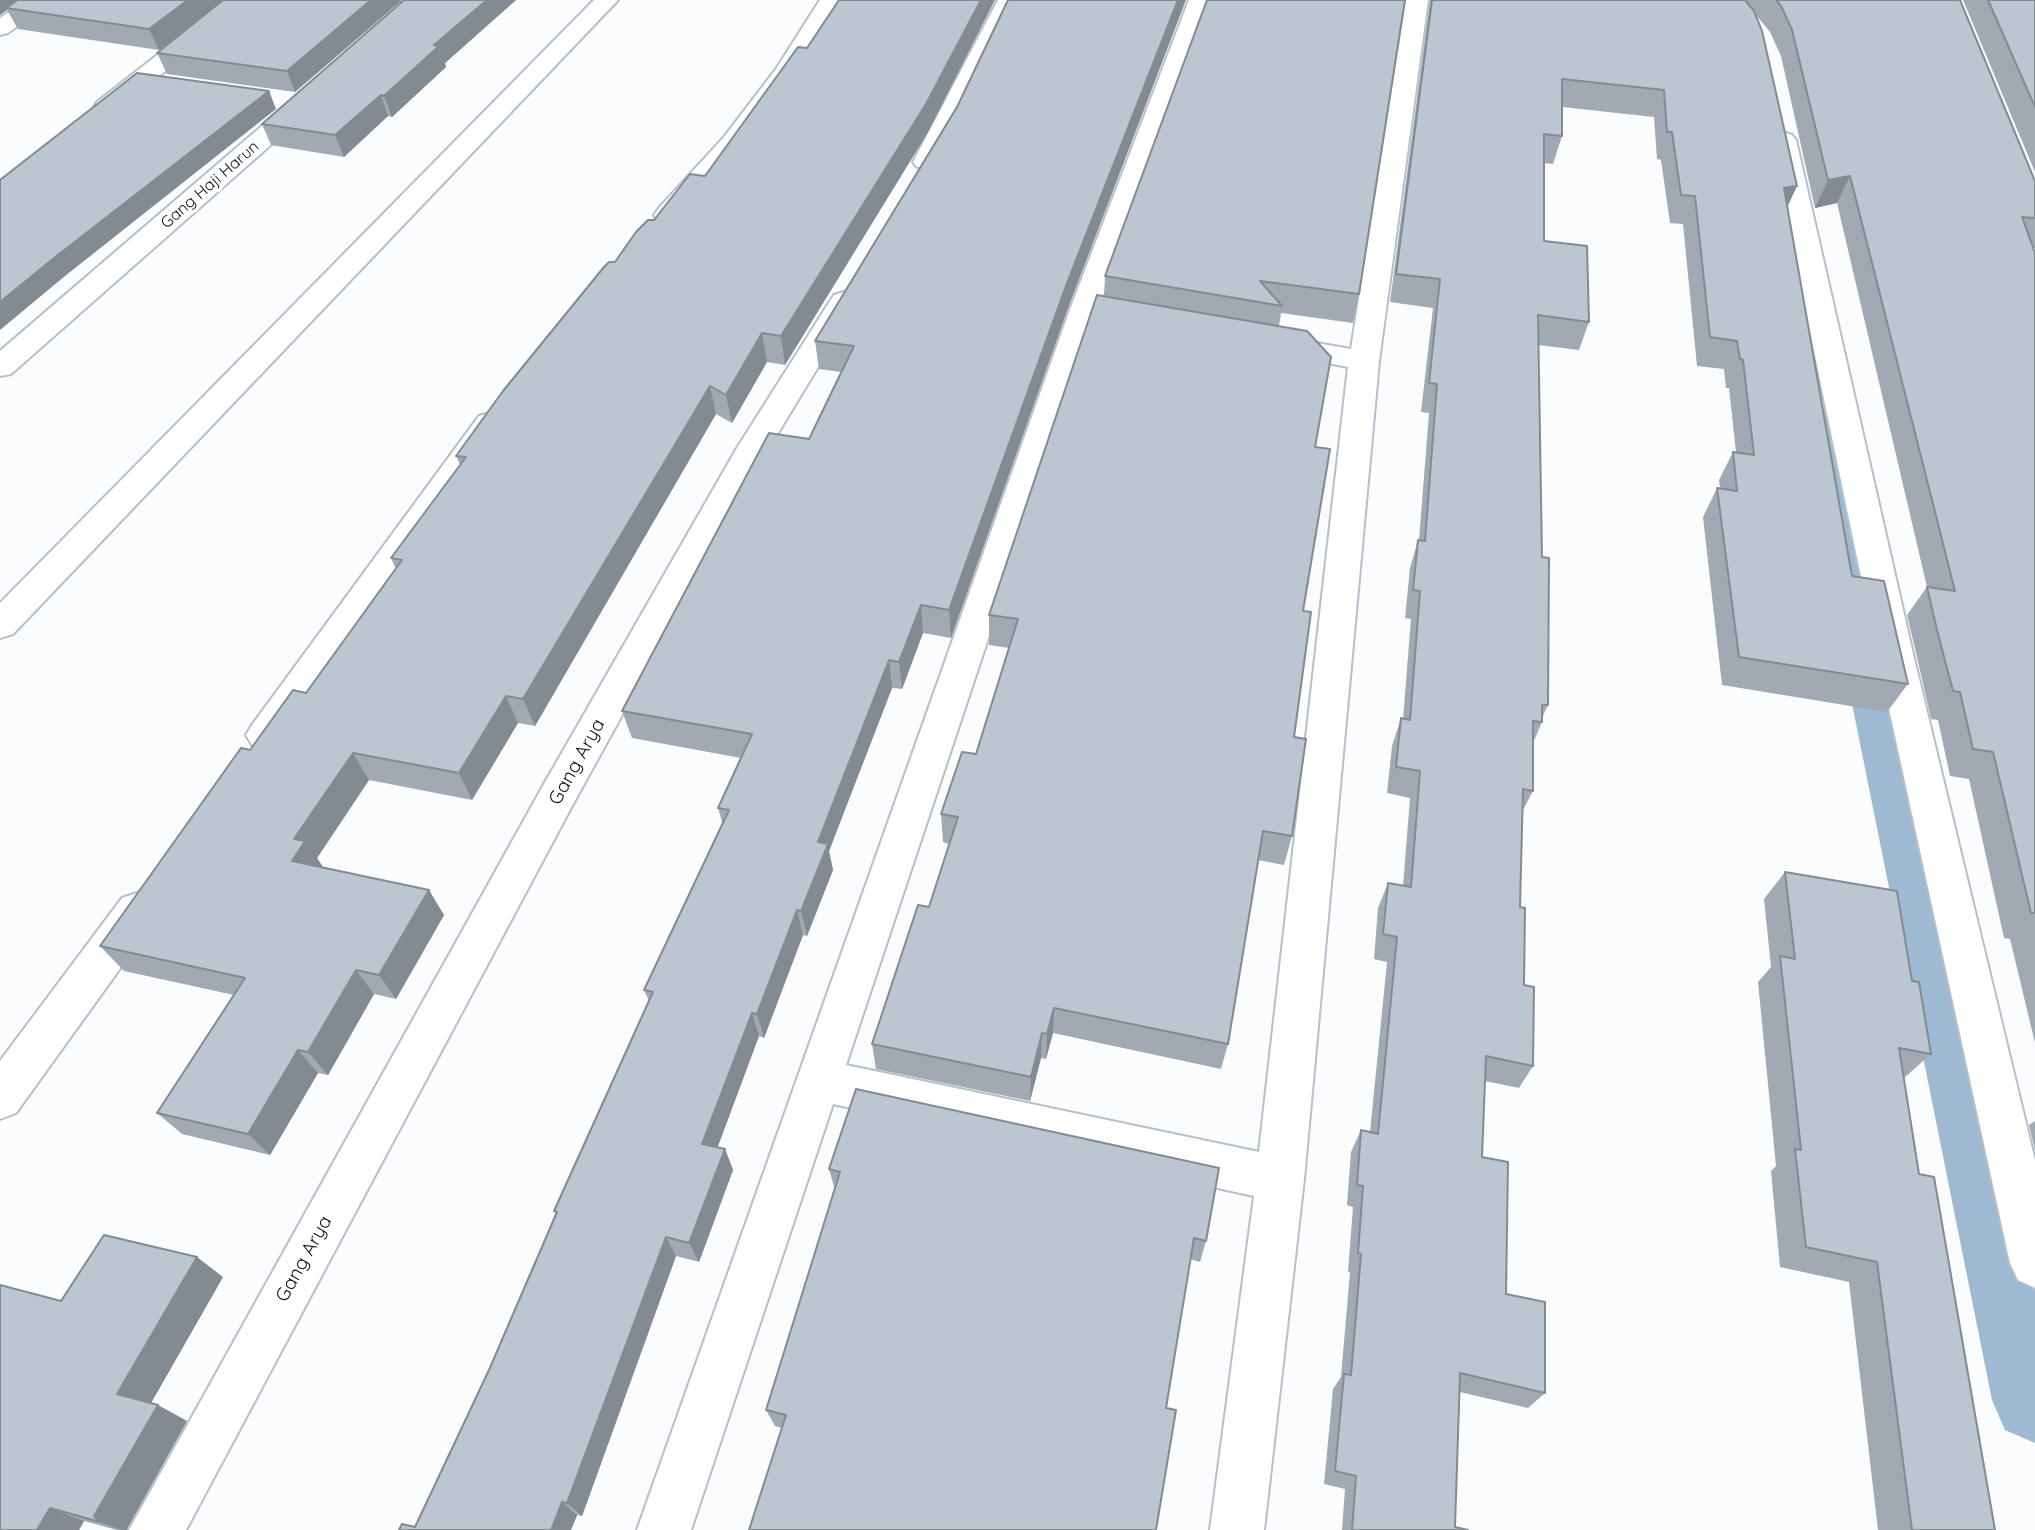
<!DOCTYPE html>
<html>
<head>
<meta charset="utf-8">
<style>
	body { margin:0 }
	canvas { display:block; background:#fafcfe }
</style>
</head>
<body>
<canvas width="2035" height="1530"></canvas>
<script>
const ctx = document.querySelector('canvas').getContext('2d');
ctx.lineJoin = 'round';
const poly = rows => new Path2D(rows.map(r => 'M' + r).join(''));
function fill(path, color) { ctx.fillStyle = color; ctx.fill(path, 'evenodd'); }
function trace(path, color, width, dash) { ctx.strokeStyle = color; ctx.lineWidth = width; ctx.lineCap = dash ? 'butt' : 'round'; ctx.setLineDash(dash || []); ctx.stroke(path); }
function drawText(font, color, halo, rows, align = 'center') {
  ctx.font = font + ' Quicksand,sans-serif'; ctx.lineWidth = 7; ctx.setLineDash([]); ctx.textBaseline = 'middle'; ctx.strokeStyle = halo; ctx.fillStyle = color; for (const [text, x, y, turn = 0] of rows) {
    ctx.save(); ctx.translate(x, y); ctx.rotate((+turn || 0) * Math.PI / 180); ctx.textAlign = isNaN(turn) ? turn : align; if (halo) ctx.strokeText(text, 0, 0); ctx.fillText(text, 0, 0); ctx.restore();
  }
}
const canal = poly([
	[1822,409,1840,413,1848,425,2035,1220,2035,1443,2005,1430,1992,1400,1796,425,1804,413,1822,409]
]);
const minor = poly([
	[27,0,53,0,8,33,0,35,0,18,27,0],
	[228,0,253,0,115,112,97,112,94,107,97,102,228,0],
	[594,0,618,0,13,634,0,638,0,603,594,0],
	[820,0,842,0,794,77,742,147,676,221,658,221,654,215,658,209,724,137,776,69,820,0],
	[998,0,1020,0,939,162,935,167,917,167,913,162,998,0],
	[1189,0,1211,0,1097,312,846,1065,1259,1152,1348,367,1266,351,1261,345,1266,339,1276,336,1351,349,1406,0,1428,0,1379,361,1304,1179,1264,1530,1210,1530,1254,1196,833,1104,691,1530,637,1530,1069,312,1189,0],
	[307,93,316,95,319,100,316,105,11,374,0,376,0,351,298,95,307,93],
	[1783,132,1792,135,1796,140,1914,658,2035,1161,2035,1288,2018,1280,2010,1263,1878,658,1770,140,1774,135,1783,132],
	[844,292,854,295,858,301,769,448,572,806,186,1530,129,1530,544,784,737,448,830,301,834,295,844,292],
	[490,413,501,416,506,423,278,745,265,750,252,745,246,735,252,725,479,416,490,413],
	[137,893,152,898,158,911,152,924,16,1113,0,1119,0,1061,122,898,137,893]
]);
const wall = poly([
	[0,0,402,0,295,92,167,74,157,53,212,9,159,50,18,29,7,10],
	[404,0,516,0,445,63,446,67,392,117,388,116,344,157,271,145,262,124],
	[1207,0,1359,294,1353,323,1281,313,1279,326,1315,447,1294,737,1292,836,1284,865,1258,860,1228,1044,1221,1069,1053,1033,1046,1059,1041,1058,1030,1101,876,1069,872,1044,929,907,949,844,943,842,941,814,976,754,1009,648,989,645,989,615,1104,296,1105,276],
	[1430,0,1960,0,2035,181,2035,248,2033,248,2035,253,2035,1043,2010,939,2004,938,1969,779,1950,776,1938,720,1931,719,1917,657,1907,615,1927,587,1837,203,1815,208,1781,56,1770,32,1756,15,1797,186,1787,206,1852,576,1908,684,1887,712,1722,685,1703,517,1717,488,1720,489,1719,480,1733,452,1736,452,1729,388,1726,388,1724,369,1697,366,1683,224,1670,223,1661,160,1657,159,1654,117,1562,107,1562,136,1553,164,1544,163,1544,241,1589,322,1579,350,1538,345,1542,557,1548,705,1542,718,1542,722,1533,743,1533,791,1522,812,1520,907,1524,985,1533,1066,1519,1088,1485,1081,1482,1157,1506,1294,1545,1393,1528,1408,1460,1392,1455,1527,1468,1530,1342,1530,1345,1489,1324,1484,1333,1389,1341,1377,1350,1272,1348,1272,1353,1207,1347,1205,1351,1152,1361,1130,1370,1132,1387,962,1374,959,1378,908,1388,883,1403,886,1410,798,1387,793,1392,746,1401,718,1403,719,1411,619,1405,618,1410,568,1418,540,1419,540,1429,413,1421,412,1433,308,1390,302],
	[1963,0,2035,0,2035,172],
	[957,107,1067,311,951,638,923,633,902,689,892,688,829,851,833,870,807,936,803,935,764,1038,759,1036,717,1148,725,1149,733,1170,699,1262,676,1256,582,1516,577,1515,571,1530,399,1530,415,1527,489,1370,556,1214,554,1211,649,1001,644,990,723,825,718,808,741,758,632,738,622,711,809,439,841,372,819,369,815,341],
	[928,132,785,365,767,362,732,423,716,414,535,726,518,723,472,800,369,780,317,858,323,868,444,915,396,999,374,994,328,1075,318,1073,270,1155,182,1134,157,1113,234,995,124,971,100,946,250,750,306,693,396,569,391,558,460,465,456,456,615,262,654,220,705,176],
	[1785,872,1912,981,1931,1054,1904,1078,1919,1174,1995,1530,1878,1530,1849,1282,1780,1267,1771,1171,1776,1166,1758,982,1771,967,1764,899],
	[2035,1121,2035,1151,2029,1125],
	[829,1169,1206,1241,1200,1262,1190,1259,782,1428,775,1426,766,1410,835,1190],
	[223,1277,151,1403,187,1421,127,1529,128,1530,117,1530,84,1521,79,1530,0,1530,61,1301]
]);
const shadedWall = poly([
	[0,0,23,0,6,8,7,10,0,15],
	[188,0,224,0,159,50,149,29],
	[371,0,402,0,295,92,287,71],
	[487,0,516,0,445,63,446,67,392,117,384,96,434,45],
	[981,0,995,0,928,132,785,365,781,336],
	[1178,0,1186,0,1067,311,951,638,949,610,1067,283],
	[269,91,276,109,65,276,0,330,0,302,54,258],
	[381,95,388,116,344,157,335,135],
	[1850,176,1837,203,1815,208,1828,180],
	[1797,186,1784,214,1784,188],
	[762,333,767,362,732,423,726,395],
	[710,386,716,414,535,726,523,699],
	[921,605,923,633,902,689,899,662],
	[889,660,892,688,829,851,833,870,807,936,801,911,818,842],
	[506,696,518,723,472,800,459,773],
	[353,753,369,780,317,858,323,867,292,861,294,839],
	[429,890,444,915,396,999,379,975],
	[797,910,803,935,764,1038,757,1014],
	[356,970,374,994,328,1075,308,1052],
	[1054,1008,1053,1033,1046,1059,1047,1034],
	[752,1013,759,1036,711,1165,702,1144],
	[1042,1033,1041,1058,1030,1101,1031,1077],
	[298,1050,318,1073,270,1155,248,1134],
	[725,1149,733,1170,699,1262,689,1243],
	[666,1237,676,1256,582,1516,567,1503],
	[197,1257,223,1277,147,1410,117,1394],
	[158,1405,187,1421,127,1529,128,1530,121,1530,100,1522,94,1516],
	[562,1502,577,1515,571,1530,551,1530],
	[50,1508,84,1521,79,1530,37,1530]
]);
const building = poly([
	[18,0,188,0,149,29,6,8,18,0],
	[223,0,371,0,287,71,157,53,223,0],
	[404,0,487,0,434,45,439,46,384,96,381,95,335,135,262,124,404,0],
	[839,0,981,0,926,104,781,336,762,333,726,395,710,386,523,699,506,696,459,773,353,753,294,839,305,841,292,861,429,890,379,975,356,970,308,1052,298,1050,248,1134,157,1113,245,978,100,946,241,748,250,750,293,690,306,693,402,560,391,558,466,457,456,456,503,391,604,267,609,262,615,262,636,232,648,220,654,220,690,174,705,176,798,47,807,48,839,0],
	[1008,0,1178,0,1067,283,949,610,921,605,899,662,889,660,818,842,828,844,801,911,797,910,757,1014,752,1013,702,1144,725,1149,689,1243,666,1237,567,1503,562,1502,551,1530,399,1530,402,1524,415,1527,489,1370,557,1212,554,1211,653,992,644,990,729,810,718,808,752,734,622,711,769,433,809,439,854,346,815,341,957,107,1008,0],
	[1207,0,1405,0,1359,294,1260,281,1282,306,1105,276,1207,0],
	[1432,0,1745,0,1754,11,1762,31,1797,186,1784,188,1852,576,1884,581,1908,684,1739,657,1717,488,1737,491,1733,452,1754,455,1743,360,1740,359,1737,341,1710,337,1695,196,1681,195,1672,132,1667,132,1664,90,1562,79,1562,136,1544,134,1544,241,1587,246,1589,322,1538,315,1542,557,1549,558,1548,705,1542,705,1542,722,1533,721,1533,791,1523,789,1520,907,1525,908,1524,985,1534,987,1533,1066,1486,1056,1482,1157,1508,1162,1506,1294,1545,1302,1545,1393,1460,1373,1455,1527,1468,1530,1352,1530,1356,1476,1335,1471,1344,1374,1351,1375,1361,1254,1358,1253,1363,1186,1357,1185,1361,1130,1378,1134,1397,937,1383,934,1388,883,1411,887,1420,771,1396,767,1401,718,1410,720,1420,591,1413,590,1418,540,1425,541,1437,384,1429,383,1440,279,1396,274,1432,0],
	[1776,0,1960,0,2035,181,2035,218,2022,217,2035,253,2035,913,2031,913,1993,752,1973,749,1960,692,1953,691,1937,630,1927,587,1955,591,1850,176,1828,180,1792,30,1781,6,1776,0],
	[1988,0,2035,0,2035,107,1988,0],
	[137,73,269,91,54,258,0,302,0,180,137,73],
	[1097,295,1307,331,1331,357,1315,447,1330,449,1303,611,1311,612,1294,737,1306,739,1292,836,1263,831,1228,1044,1054,1008,1047,1034,1042,1033,1031,1077,872,1044,918,905,929,907,958,817,941,814,962,752,976,754,1018,619,989,615,1097,295],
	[1785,872,1897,891,1912,981,1919,982,1931,1054,1899,1048,1919,1174,1934,1177,1995,1530,1912,1530,1877,1262,1806,1247,1795,1149,1801,1150,1780,956,1795,959,1785,872],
	[856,1089,1219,1168,1206,1241,1194,1238,1166,1408,1176,1410,1156,1530,749,1530,786,1415,766,1410,840,1172,829,1169,856,1089],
	[104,1235,197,1257,117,1394,158,1405,94,1516,100,1522,50,1508,37,1530,0,1530,0,1285,61,1301,104,1235]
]);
const farStreetnames = [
	["Gang Haji Harun",210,185,-41]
];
const streetNames = [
	["Gang Arya",577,762,-61],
	["Gang Arya",304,1259,-61]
];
fill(canal, '#9ebad2');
trace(minor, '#b5c0ca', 4);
fill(minor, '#fff');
fill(wall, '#a1aab3');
fill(shadedWall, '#838b92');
fill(building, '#bbc6d0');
trace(building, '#838b92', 2);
drawText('16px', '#0f1317', '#fff', farStreetnames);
drawText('19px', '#0f1317', '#fff', streetNames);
</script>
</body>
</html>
